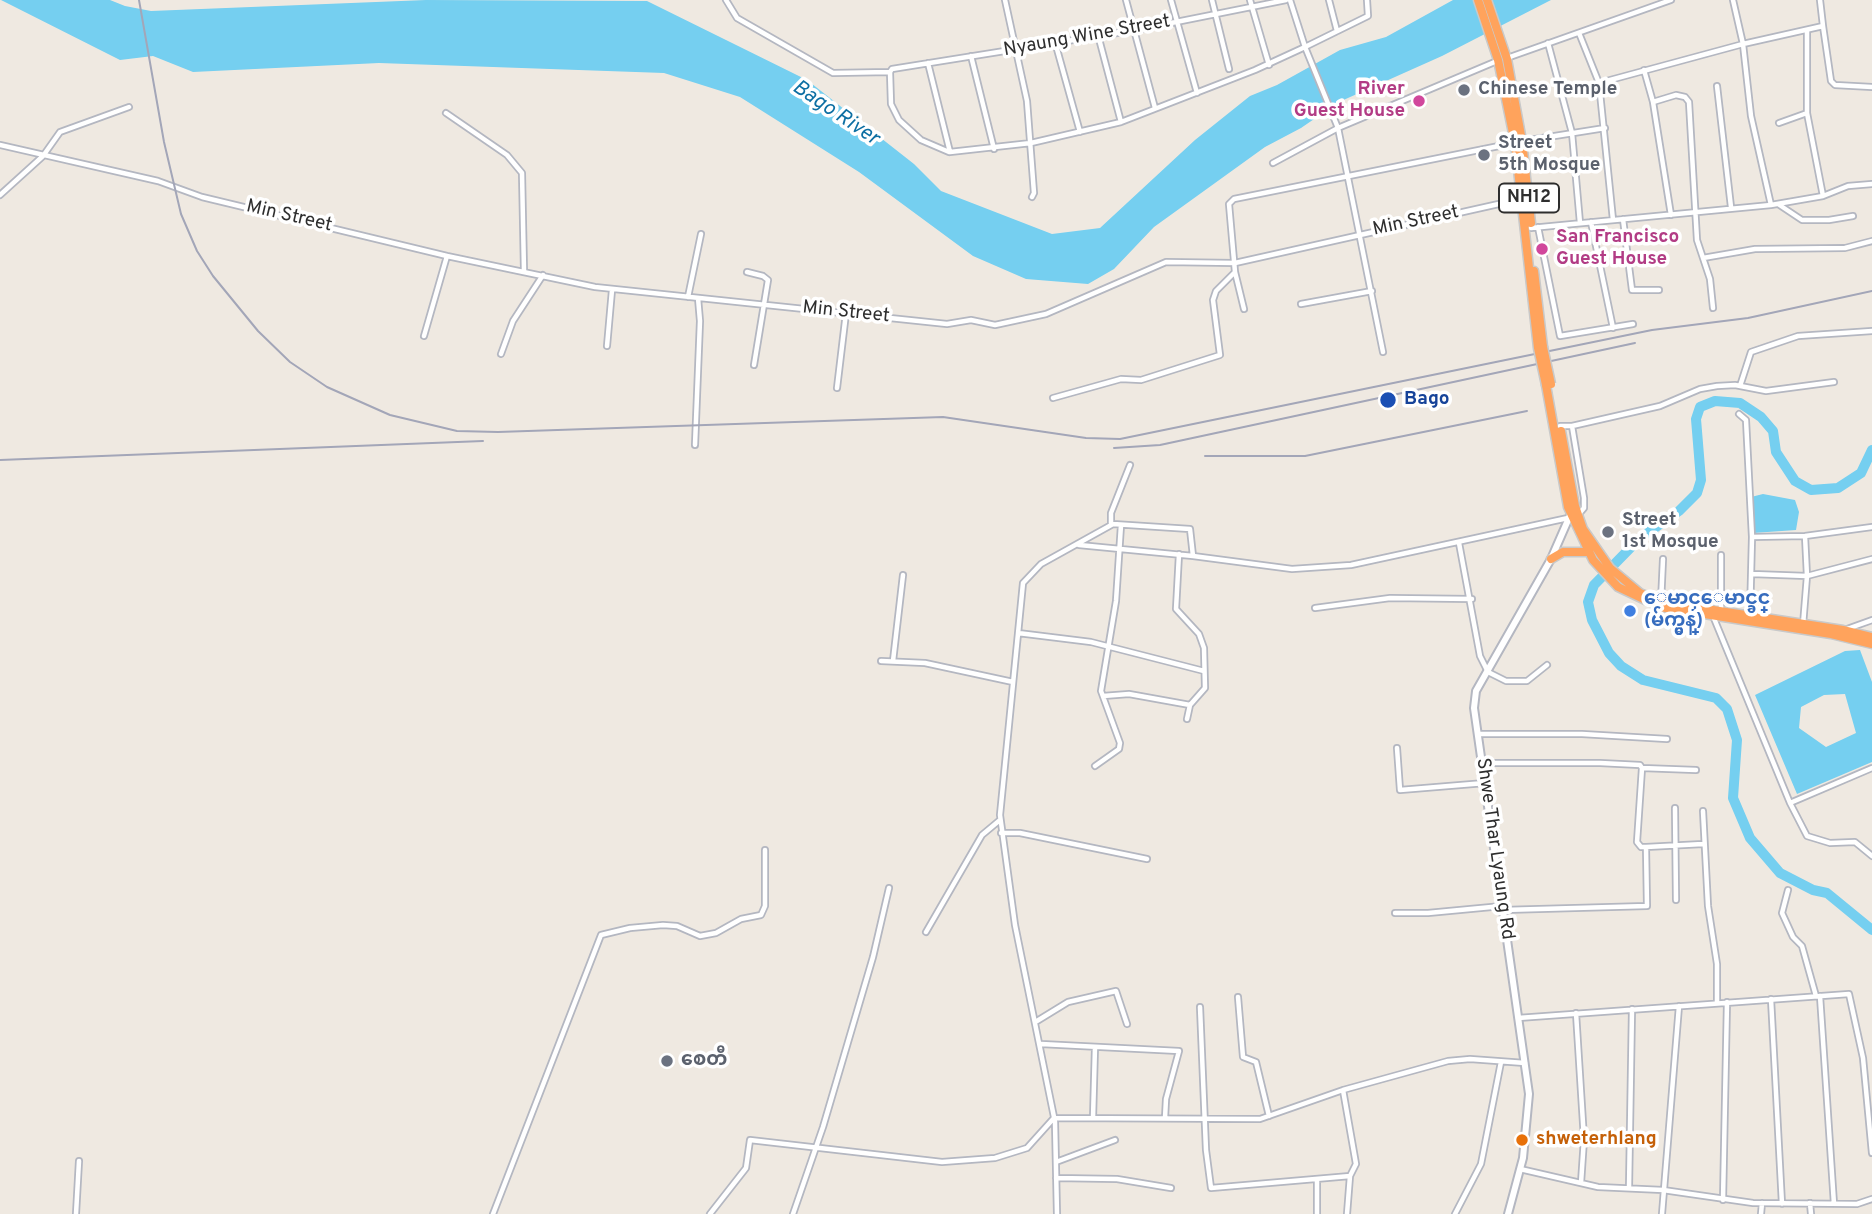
<!DOCTYPE html>
<html>
<head>
<meta charset="utf-8">
<style>
	body { margin:0 }
	canvas { display:block; background:#efe9e1 }
</style>
</head>
<body>
<canvas width="1872" height="1214"></canvas>
<script>
const ctx = document.querySelector('canvas').getContext('2d');
ctx.lineJoin = 'round';
function fill(path, color) { ctx.fillStyle = color; ctx.fill(path, 'evenodd'); }
const poly = rows => new Path2D(rows.map(r => 'M' + r).join(''));
function trace(path, color, width, dash) { ctx.strokeStyle = color; ctx.lineWidth = width; ctx.lineCap = dash ? 'butt' : 'round'; ctx.setLineDash(dash || []); ctx.stroke(path); }
function drawText(font, color, halo, rows, align = 'center') {
  ctx.font = font + ' Overpass,"Noto Sans Myanmar",sans-serif'; ctx.lineWidth = 7; ctx.setLineDash([]); ctx.textBaseline = 'middle'; ctx.strokeStyle = halo; ctx.fillStyle = color; for (const [text, x, y, turn = 0] of rows) {
    ctx.save(); ctx.translate(x, y); ctx.rotate((+turn || 0) * Math.PI / 180); ctx.textAlign = isNaN(turn) ? turn : align; if (halo) ctx.strokeText(text, 0, 0); ctx.fillText(text, 0, 0); ctx.restore();
  }
}
const water = poly([
	[1,0,110,0,125,6,151,11,426,0,647,1,807,80,914,164,941,191,1052,234,1100,228,1195,140,1250,96,1277,85,1340,50,1386,37,1453,0,1551,0,1442,56,1339,102,1301,128,1265,147,1154,227,1114,269,1088,284,1026,279,973,256,859,172,740,97,664,73,379,63,193,72,153,56,120,60],
	[1763,494,1795,500,1799,512,1796,530,1753,533,1751,497],
	[1860,650,1872,682,1872,762,1797,794,1755,695,1845,651],
	[1845,694,1856,733,1826,747,1799,728,1801,707,1824,695]
]);
const river = poly([
	[1872,450,1861,473,1838,488,1811,490,1795,481,1776,452,1773,431,1761,417,1740,403,1715,401,1700,407,1696,419,1701,480,1697,493,1679,511,1639,539,1594,585,1588,602,1592,620,1609,653,1621,666,1643,680,1716,698,1727,709,1737,740,1733,798,1750,838,1780,873,1813,890,1827,893,1872,930]
]);
const street = poly([
	[726,0,737,18,833,73,890,72,892,69,1136,30,1286,0],
	[1005,0,1027,101,1034,193,1032,197],
	[1126,0,1155,108],
	[1171,0,1197,93],
	[1212,0,1229,69],
	[1250,0,1269,65],
	[1290,0,1305,47,1368,16,1367,0],
	[1329,0,1337,31],
	[1733,0,1743,44,1751,116,1771,205],
	[1823,26,1831,81,1835,85,1872,87],
	[1807,31,1807,113,1823,196],
	[1579,33,1599,83,1613,220],
	[1098,35,1121,122],
	[1055,42,1080,132],
	[1548,43,1572,133,1580,223],
	[971,56,994,149],
	[1507,58,1671,0],
	[928,63,950,152,1031,143,1121,122,1255,70,1305,47,1338,128,1273,163],
	[1644,70,1653,102],
	[890,72,891,104,899,120,921,140,949,152],
	[1599,83,1743,44,1823,26,1820,0],
	[1717,86,1731,207],
	[446,113,507,155,522,173,524,271],
	[1779,123,1807,113],
	[1523,141,1605,128],
	[0,145,158,181,202,197,447,256,595,287,947,324,971,320,995,325,1046,314,1166,262,1235,263,1521,199],
	[0,195,43,156,60,132,129,107],
	[1778,204,1802,220,1829,220,1853,216],
	[1671,215,1653,102,1676,95,1685,97,1689,102,1697,240,1710,279,1713,308],
	[1623,219,1632,290,1659,290],
	[1591,222,1613,328],
	[1538,227,1560,336,1633,324],
	[1531,228,1771,205,1823,196,1848,186,1872,184],
	[1703,258,1755,249,1845,248,1872,241],
	[747,272,763,276,768,280,754,365],
	[1235,272,1244,309],
	[688,297,701,234],
	[1301,304,1372,291],
	[424,336,447,256],
	[607,346,612,290],
	[1383,352,1338,128,1497,61],
	[501,354,513,321,543,275],
	[1740,386,1751,352,1798,336,1872,331],
	[837,388,846,313],
	[1053,398,1121,379,1141,380,1220,355,1213,300,1216,291,1235,272,1229,204,1234,199,1514,143],
	[1739,414,1746,420,1752,537,1750,616],
	[1560,426,1572,426,1660,406,1700,389,1717,386,1735,385,1766,391,1834,382],
	[1572,426,1584,498,1584,508,1577,516],
	[695,445,700,321,698,298],
	[1111,524,1111,513,1130,465],
	[1752,537,1805,536,1872,527],
	[1459,543,1480,656,1488,672,1506,681,1527,681,1547,665],
	[1079,545,1193,556],
	[1179,554,1176,609,1199,634,1204,648,1205,688,1190,705,1187,719],
	[1721,555,1721,611],
	[1752,574,1807,576,1872,559],
	[1661,602,1663,559],
	[1315,608,1390,598,1472,599],
	[1713,616,1790,803,1807,836,1830,843,1855,842,1872,856],
	[1803,625,1807,576,1805,536],
	[1847,629,1872,620],
	[1018,633,1091,642,1204,671],
	[881,661,925,663,1013,682],
	[893,661,903,575],
	[1103,696,1129,694,1190,705],
	[1478,734,1582,734,1667,739],
	[1397,748,1400,790,1485,783],
	[1482,763,1600,763,1640,765,1642,768,1637,842,1641,847,1646,847,1647,906,1503,910],
	[1095,766,1119,749,1120,743,1101,691,1116,601,1121,525],
	[1642,768,1696,770],
	[1790,803,1872,768],
	[1675,808,1676,900],
	[1703,811,1708,906,1717,964,1717,1003],
	[1001,833,1020,833,1147,859],
	[1646,847,1703,844],
	[1788,890,1782,913,1793,937,1802,946,1816,996],
	[1395,913,1428,913,1502,906],
	[926,932,982,835,1000,820],
	[1820,996,1834,1204],
	[1238,997,1243,1057,1256,1062,1269,1116],
	[1771,999,1782,1204],
	[1200,1007,1206,1150,1211,1188,1350,1176],
	[1576,1013,1584,1139,1581,1183],
	[1518,1018,1849,994,1863,1058,1872,1153],
	[1037,1021,1068,1002,1116,991,1127,1024],
	[1041,1044,1179,1051,1166,1099,1165,1118],
	[1343,1090,1356,1164,1350,1176,1347,1214],
	[1093,1118,1095,1047],
	[1056,1162,1115,1140],
	[1520,1169,1598,1187,1663,1190,1753,1203,1857,1204,1872,1199],
	[1056,1178,1117,1179,1171,1188],
	[1629,1188,1632,1009],
	[1723,1200,1727,1002],
	[1810,1203,1811,1214],
	[76,1214,79,1161],
	[493,1214,601,935,630,928,663,925,677,926,700,936,716,933,741,919,761,915,765,906,765,850],
	[710,1214,746,1168,750,1140,942,1162,995,1158,1027,1148,1054,1118,1260,1119,1343,1090,1448,1061,1470,1059,1525,1063],
	[793,1214,823,1127,873,957,889,888],
	[1057,1214,1055,1122,1015,925,1000,815,1023,583,1041,564,1113,524,1190,529,1193,556,1292,569,1351,565,1568,518],
	[1317,1214,1317,1179],
	[1455,1214,1481,1164,1501,1062],
	[1662,1214,1679,1006],
	[1761,1214,1762,1203]
]);
const secondary = poly([
	[1508,1214,1523,1158,1529,1094,1474,708,1476,691,1551,559,1572,511]
]);
const highway = poly([
	[1478,0,1498,60,1515,143,1538,348],
	[1487,0,1507,59,1522,141,1531,223],
	[1534,271,1543,347],
	[1546,385,1568,507,1593,560,1618,587,1660,607,1831,634,1872,644],
	[1561,431,1575,506,1583,529,1610,568,1640,593,1661,602,1843,630,1872,637],
	[1551,559,1563,552,1589,552]
]);
const rail = poly([
	[139,0,164,142,181,214,197,251,213,276,258,331,290,362,327,387,390,415,457,431,498,432,943,417,1086,438,1120,439,1652,330,1748,318,1872,291],
	[1114,448,1160,445,1635,343],
	[1205,456,1305,456,1527,411],
	[0,460,483,441]
]);
const highwayBridge = poly([
	[1543,347,1551,384],
	[1538,348,1546,385]
]);
const markers = [
	[1464,90,7,"#6b7280"],
	[1419,101,7,"#d1479c"],
	[1484,155,7,"#6b7280"],
	[1542,249,7,"#d1479c"],
	[1388,400,9,"#1a4fb4"],
	[1608,532,7,"#6b7280"],
	[1630,611,7,"#3f7fe0"],
	[667,1061,7,"#6b7280"],
	[1522,1140,7,"#e8710a"]
];
const shields = [
	[1529,198,60]
];
const shieldNames = [
	["NH12",1529,198]
];
const streetNames = [
	["Nyaung Wine Street",1087,37,-10],
	["Min Street",289,217,13],
	["Min Street",1416,222,-12],
	["Min Street",846,313,6],
	["Shwe Thar Lyaung Rd",1494,849,82]
];
const hotelNames = [
	["River",1405,90],
	["Guest House",1405,112],
	["San Francisco",1556,238,"left"],
	["Guest House",1556,260,"left"]
];
const worshipNames = [
	["Chinese Temple",1478,90],
	["Street",1498,144],
	["5th Mosque",1498,166],
	["Street",1622,521],
	["1st Mosque",1622,543],
	["စေတီ",681,1061]
];
const transitNames = [
	["Bago",1404,400]
];
const shopNames = [
	["ေမာင္ေမာင္ခင္",1644,600],
	["(မ်က္မွန္)",1644,622]
];
const foodNames = [
	["shweterhlang",1536,1140]
];
const waterNames = [
	["Bago River",835,114,34]
];
fill(water, '#75cff0');
trace(river, '#75cff0', 10);
trace(street, '#b4b7c1', 8);
trace(secondary, '#b4b7c1', 10);
trace(highway, '#c9c9c9', 11);
trace(street, '#fff', 4.5);
trace(secondary, '#fff', 6);
trace(highway, '#ffa35c', 8);
trace(rail, '#a3a6b8', 2);
trace(highwayBridge, '#c9c9c9', 11, []);
trace(highwayBridge, '#ffa35c', 8);
for (const [x, y, r, color] of markers) { const dot = new Path2D(); dot.arc(x, y, r, 0, 2 * Math.PI); ctx.fillStyle = color; ctx.fill(dot); trace(dot, '#fff', 2.5); }
for (const [x, y, w] of shields) { const box = new Path2D(); box.roundRect(x - w / 2, y - 14.5, w, 29, 5); ctx.fillStyle = '#fff'; ctx.fill(box); trace(box, '#2e2e2e', 2); }
drawText('bold 18px', '#2e2e2e', null, shieldNames);
drawText('19px', '#2e2e2e', '#fff', streetNames);
drawText('bold 19px', '#b23c85', '#fff', hotelNames, 'right');
drawText('bold 19px', '#5b616d', '#fff', worshipNames, 'left');
drawText('bold 19px', '#164399', '#fff', transitNames, 'left');
drawText('bold 19px', '#366cbe', '#fff', shopNames, 'left');
drawText('bold 19px', '#c56008', '#fff', foodNames, 'left');
drawText('italic 21px', '#0d6fa3', '#fff', waterNames);
</script>
</body>
</html>
